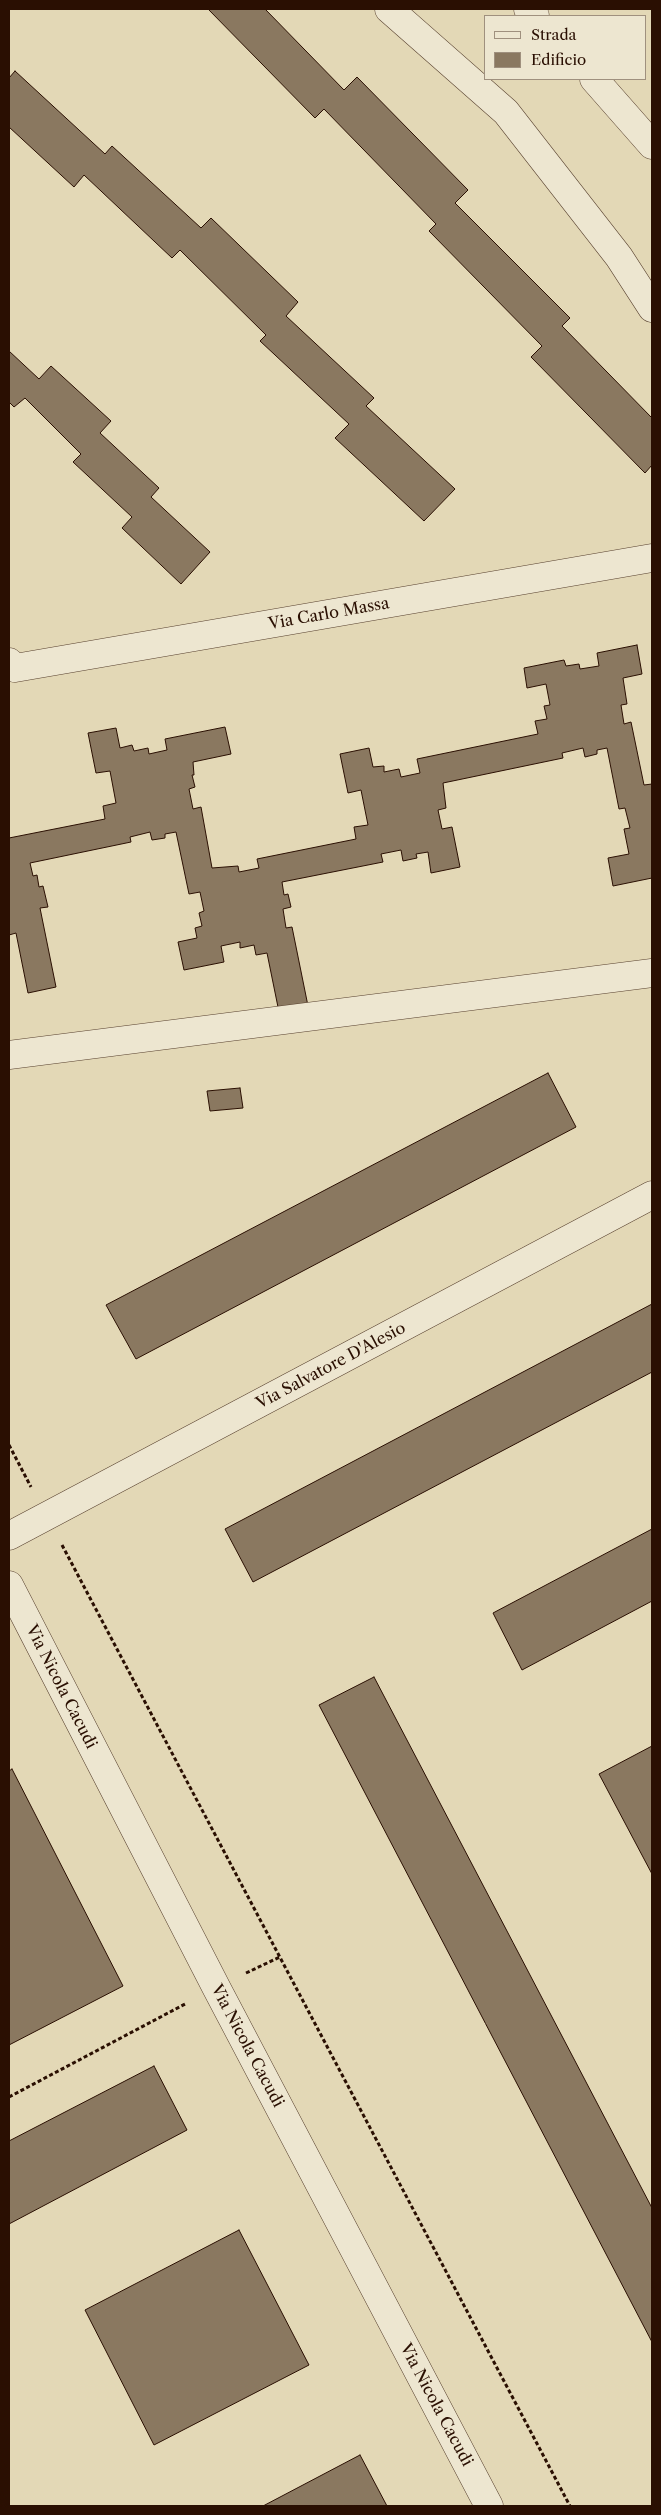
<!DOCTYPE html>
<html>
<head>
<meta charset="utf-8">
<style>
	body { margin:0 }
	#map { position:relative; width:661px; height:2515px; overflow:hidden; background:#e3d8b6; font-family:"Libre Caslon Text",serif }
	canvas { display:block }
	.frame { position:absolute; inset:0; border:10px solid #2a0f02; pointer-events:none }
	.legend { position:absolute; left:484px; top:15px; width:162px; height:65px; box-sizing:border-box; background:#ede6d0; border:1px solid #9f907e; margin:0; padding:6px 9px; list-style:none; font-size:15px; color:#2a0f02 }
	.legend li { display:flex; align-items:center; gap:10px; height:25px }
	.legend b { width:25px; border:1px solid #9f907e }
</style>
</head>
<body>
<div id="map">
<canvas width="661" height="2515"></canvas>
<div class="frame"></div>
<ul class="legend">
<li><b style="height:6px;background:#ede6d0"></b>Strada</li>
<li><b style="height:14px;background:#8a7860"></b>Edificio</li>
</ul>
</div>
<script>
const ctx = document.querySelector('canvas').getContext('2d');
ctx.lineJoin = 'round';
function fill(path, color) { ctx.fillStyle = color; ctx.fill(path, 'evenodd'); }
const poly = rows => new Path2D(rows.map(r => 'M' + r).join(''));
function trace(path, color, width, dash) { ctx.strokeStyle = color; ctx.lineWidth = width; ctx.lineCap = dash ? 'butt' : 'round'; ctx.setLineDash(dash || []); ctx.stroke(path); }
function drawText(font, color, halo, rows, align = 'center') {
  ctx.font = font + ' "Libre Caslon Text",serif'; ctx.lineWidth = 4; ctx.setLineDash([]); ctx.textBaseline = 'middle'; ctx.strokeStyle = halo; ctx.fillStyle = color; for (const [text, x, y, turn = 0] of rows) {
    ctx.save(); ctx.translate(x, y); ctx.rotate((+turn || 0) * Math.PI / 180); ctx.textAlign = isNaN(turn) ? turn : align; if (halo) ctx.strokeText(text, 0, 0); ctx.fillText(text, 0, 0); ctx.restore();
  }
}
const building = poly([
	[208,9,265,9,344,90,357,77,468,190,455,203,570,318,562,326,652,418,652,465,645,473,531,357,542,346,429,231,436,224,324,109,315,118,208,9],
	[15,71,105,154,112,146,201,228,211,218,298,302,286,316,374,398,366,406,455,489,424,521,335,438,349,424,260,341,266,335,180,250,172,258,84,175,74,187,9,127,9,78,15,71],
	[9,351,39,379,51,366,111,421,100,433,159,488,151,497,210,552,181,584,122,528,132,517,73,462,81,454,25,398,14,407,9,402,9,351],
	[637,645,642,674,623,678,627,704,621,705,624,724,631,722,644,785,652,784,652,878,613,886,608,858,629,854,624,829,630,828,625,808,619,809,607,748,597,750,597,754,585,757,583,748,562,753,563,758,443,783,446,808,438,810,442,829,452,827,460,867,431,873,428,852,416,854,417,858,403,861,401,850,381,854,383,862,282,882,284,895,288,894,291,907,283,909,286,928,292,927,308,1006,279,1012,267,953,256,955,254,945,240,948,240,942,221,946,224,962,184,970,178,942,197,938,195,928,202,926,199,913,204,911,200,892,189,894,176,832,165,834,165,838,152,840,150,832,130,837,131,842,30,863,33,876,37,875,39,887,43,886,48,907,40,908,56,987,28,993,16,933,9,935,9,838,105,819,103,806,116,803,110,771,96,773,88,733,116,728,120,748,132,745,134,751,148,748,149,754,167,750,165,739,225,727,231,754,193,762,194,775,192,775,195,787,189,789,193,809,201,807,212,868,238,866,239,872,259,868,257,859,356,839,354,827,368,825,361,790,348,793,340,754,369,748,373,767,384,766,384,772,399,769,401,777,420,773,417,759,538,734,535,721,547,719,544,706,550,705,546,684,527,688,524,668,564,660,566,666,579,664,580,669,599,666,597,653,637,645],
	[548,1073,576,1127,136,1359,106,1305,548,1073],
	[240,1088,243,1108,210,1111,207,1091,240,1088],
	[652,1304,652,1372,253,1582,225,1529,652,1304],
	[652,1529,652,1601,522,1670,493,1613,652,1529],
	[374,1677,652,2208,652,2342,319,1705,374,1677],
	[652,1746,652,1874,599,1774,652,1746],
	[12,1769,123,1986,9,2045,9,1771,12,1769],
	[154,2066,187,2130,9,2224,9,2141,154,2066],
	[239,2230,309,2365,154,2445,85,2310,239,2230],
	[360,2455,387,2506,263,2506,360,2455]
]);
const path = poly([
	[9,1445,31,1487],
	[62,1545,570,2506],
	[246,1973,280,1957],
	[9,2097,187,2003]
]);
const minor = poly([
	[389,9,506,112,619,257,652,308],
	[528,9,535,16],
	[594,79,652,145],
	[9,662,15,668,652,558],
	[9,1055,652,973],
	[9,1536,652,1195],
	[9,1585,216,1987,489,2506]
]);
const streetNames = [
	["Via Carlo Massa",329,614,-10],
	["Via Salvatore D'Alesio",331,1366,-28],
	["Via Nicola Cacudi",61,1687,63],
	["Via Nicola Cacudi",247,2046,62],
	["Via Nicola Cacudi",436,2405,62]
];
fill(building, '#8a7860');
trace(building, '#2a0f02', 1);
trace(minor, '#58412f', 29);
trace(path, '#2a0f02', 3, [4, 2.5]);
trace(minor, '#ede6d0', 28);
drawText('16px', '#2a0f02', '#ede6d0', streetNames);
</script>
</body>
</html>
